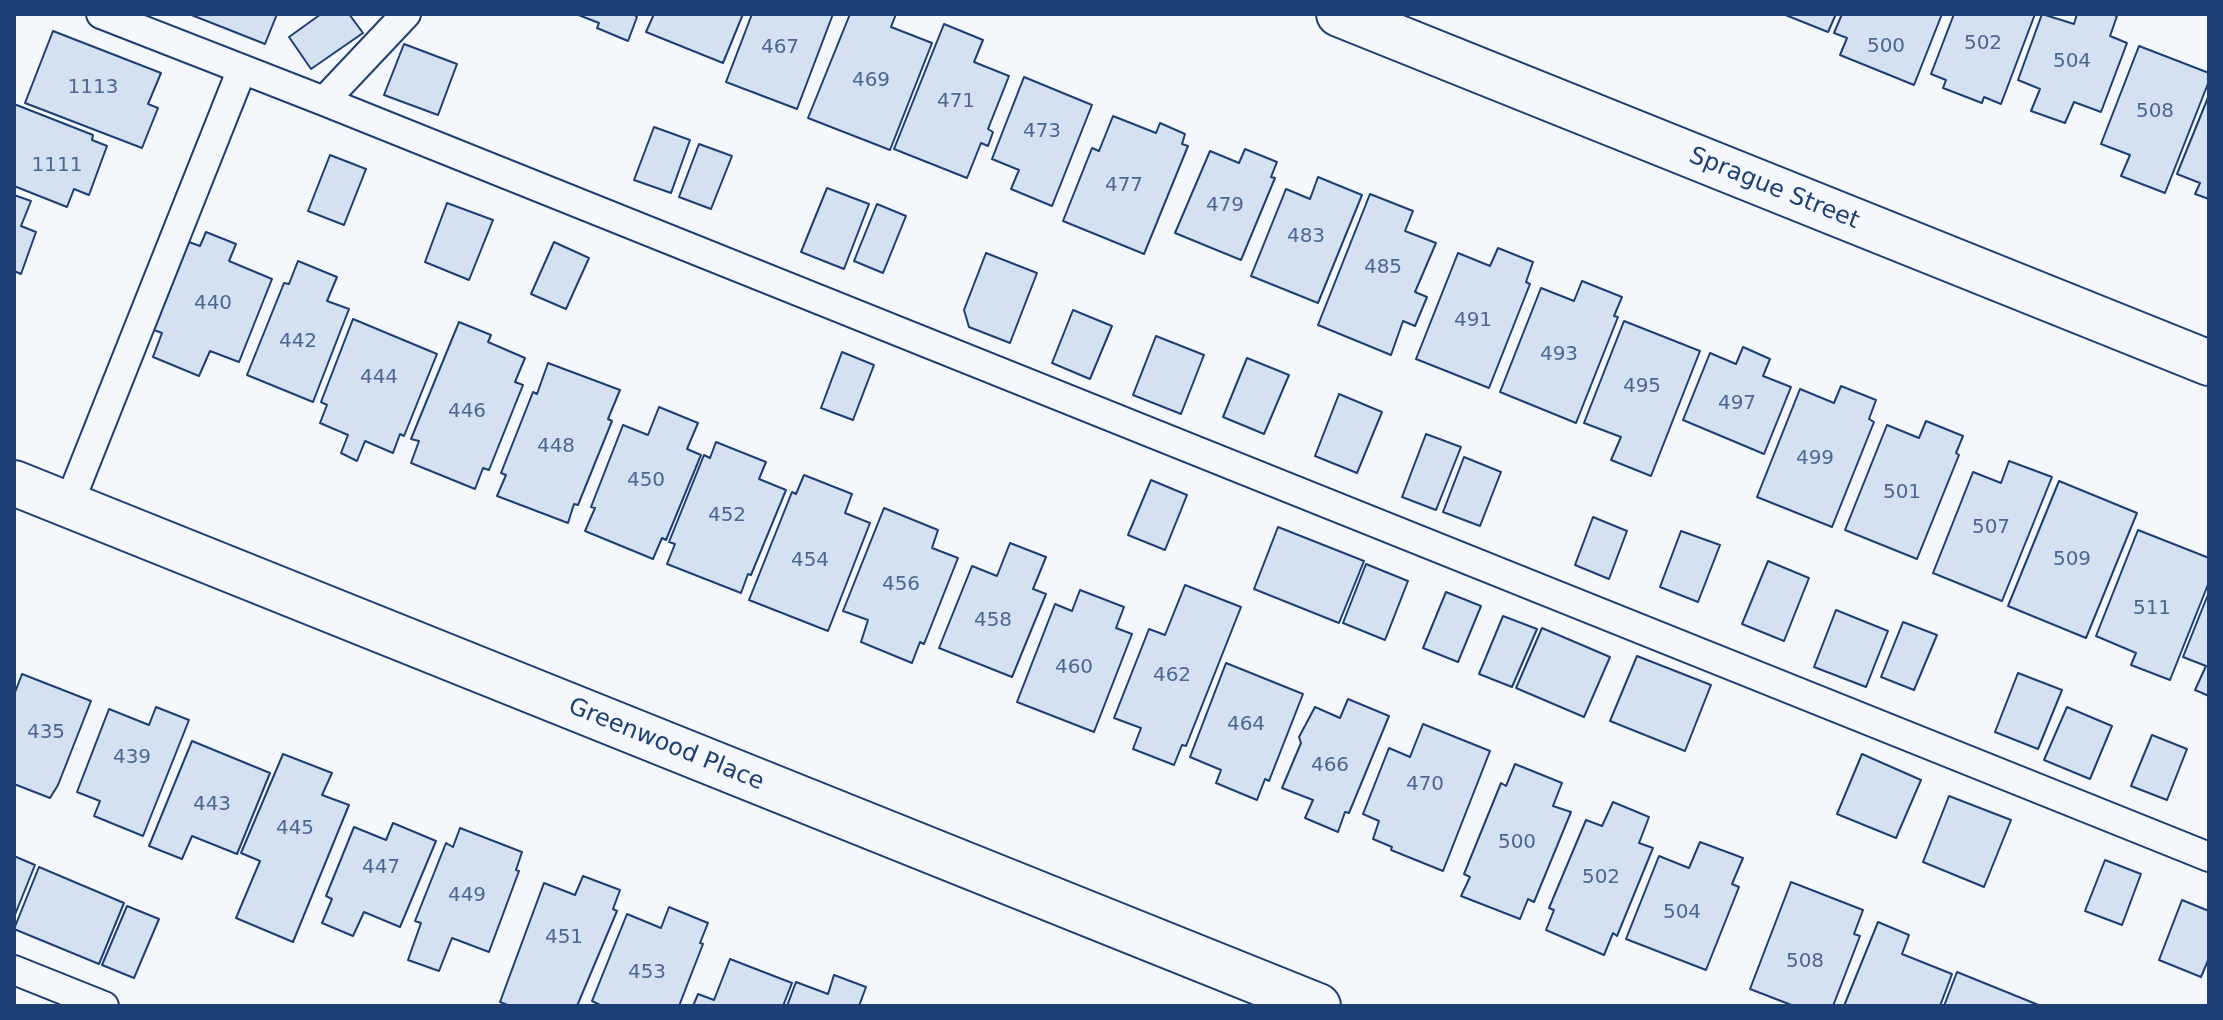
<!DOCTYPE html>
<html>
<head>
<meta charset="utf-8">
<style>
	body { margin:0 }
	#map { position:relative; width:2223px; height:1020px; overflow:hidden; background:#f4f7fb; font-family:"DejaVu Sans",sans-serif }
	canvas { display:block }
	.frame { position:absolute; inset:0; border:16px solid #1d3f73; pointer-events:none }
</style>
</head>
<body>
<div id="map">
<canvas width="2223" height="1020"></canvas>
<div class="frame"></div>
</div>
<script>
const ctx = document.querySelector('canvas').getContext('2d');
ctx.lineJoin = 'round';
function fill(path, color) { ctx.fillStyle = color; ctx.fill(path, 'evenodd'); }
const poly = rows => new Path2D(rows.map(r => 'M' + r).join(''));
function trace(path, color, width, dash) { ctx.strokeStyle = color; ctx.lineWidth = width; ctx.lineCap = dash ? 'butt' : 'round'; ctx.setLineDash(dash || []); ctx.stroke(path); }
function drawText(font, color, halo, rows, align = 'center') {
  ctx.font = font + ' "DejaVu Sans",sans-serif'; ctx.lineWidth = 6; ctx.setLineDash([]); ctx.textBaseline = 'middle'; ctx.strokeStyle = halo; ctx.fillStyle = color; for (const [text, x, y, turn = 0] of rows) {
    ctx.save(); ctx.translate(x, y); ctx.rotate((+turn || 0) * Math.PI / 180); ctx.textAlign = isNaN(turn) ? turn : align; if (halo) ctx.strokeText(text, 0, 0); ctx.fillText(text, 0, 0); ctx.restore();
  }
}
const building = poly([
	[189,14,277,14,265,44,189,14],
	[321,14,349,14,363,33,311,69,289,37,321,14],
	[576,14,633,14,637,17,628,41,597,28,599,23,576,14],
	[654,14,743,14,723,63,646,32,654,14],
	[752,14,833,14,797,109,726,82,752,14],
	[850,14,896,14,891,27,932,43,890,150,808,118,850,14],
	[1783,14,1836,14,1828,32,1783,14],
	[1842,14,1942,14,1914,85,1840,55,1847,38,1834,33,1842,14],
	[1954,14,2035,14,2001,104,1984,97,1982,103,1943,88,1946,80,1931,74,1954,14],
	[2042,14,2074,24,2077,14,2111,14,2117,16,2110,36,2127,43,2101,112,2074,102,2065,123,2031,111,2040,89,2018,80,2042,14],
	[944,24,983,40,974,62,1009,76,988,129,993,132,988,146,981,143,967,178,894,149,944,24],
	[53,31,161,73,148,104,158,108,142,148,25,103,53,31],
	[404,44,457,64,438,115,384,95,404,44],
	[2139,46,2209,73,2209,81,2165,193,2121,176,2130,155,2101,144,2139,46],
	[1024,77,1092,105,1052,206,1011,189,1019,170,992,159,1024,77],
	[2209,95,2209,199,2195,194,2200,183,2177,174,2209,95],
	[14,104,93,135,92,140,107,146,89,195,74,189,67,207,14,186,14,104],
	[1113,116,1156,133,1160,123,1185,134,1182,144,1188,146,1144,254,1063,221,1092,148,1099,151,1113,116],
	[654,127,690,140,671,193,634,180,654,127],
	[699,144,732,156,711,209,679,197,699,144],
	[1245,149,1277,162,1271,177,1275,178,1241,260,1175,233,1210,151,1239,163,1245,149],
	[330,155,366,169,344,225,308,211,330,155],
	[1318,177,1362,195,1318,303,1251,276,1286,189,1310,199,1318,177],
	[827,188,869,204,844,269,801,252,827,188],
	[1370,194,1413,211,1405,231,1436,243,1415,292,1427,297,1415,326,1403,321,1391,355,1318,325,1370,194],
	[14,195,31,201,21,226,36,232,21,274,14,271,14,195],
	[447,203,493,220,469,280,425,262,447,203],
	[877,204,906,216,883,273,854,261,877,204],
	[206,232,236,244,229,261,272,279,239,362,210,351,199,376,153,357,162,333,154,330,189,242,200,246,206,232],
	[554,242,589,258,566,309,531,294,554,242],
	[1498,248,1533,262,1526,282,1530,284,1489,388,1416,359,1458,253,1490,266,1498,248],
	[986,253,1037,273,1010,343,969,327,964,310,986,253],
	[298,261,337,277,327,301,349,309,313,402,247,375,284,283,289,284,298,261],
	[1582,281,1622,297,1614,316,1618,317,1576,423,1500,392,1541,288,1574,301,1582,281],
	[1073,310,1112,326,1090,379,1052,363,1073,310],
	[353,319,437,354,404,436,400,434,393,453,365,441,357,461,341,453,348,435,320,423,327,405,321,402,353,319],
	[1624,321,1700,351,1651,476,1611,460,1621,437,1584,423,1624,321],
	[459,322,491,335,488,342,525,358,515,382,523,385,489,470,483,468,475,489,411,463,419,441,411,439,459,322],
	[1156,336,1204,355,1181,414,1133,395,1156,336],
	[1743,347,1770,359,1763,376,1791,387,1764,454,1683,420,1710,353,1736,364,1743,347],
	[842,352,874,365,853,420,821,408,842,352],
	[1247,358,1289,375,1264,434,1223,417,1247,358],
	[548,363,620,390,608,419,612,421,578,505,574,504,568,523,497,496,506,475,501,473,533,392,537,394,548,363],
	[1841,386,1876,400,1869,419,1874,422,1832,527,1757,497,1800,389,1834,403,1841,386],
	[1339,394,1382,412,1357,473,1315,456,1339,394],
	[659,407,698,423,687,449,701,455,666,540,662,538,653,559,585,531,595,508,591,507,623,425,648,435,659,407],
	[1926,421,1963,436,1956,453,1959,455,1917,559,1845,530,1887,425,1919,438,1926,421],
	[1426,434,1461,447,1436,510,1402,497,1426,434],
	[716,442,766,462,759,479,786,490,751,575,748,574,741,593,667,564,675,544,669,542,704,455,710,458,716,442],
	[1464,457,1501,472,1480,526,1443,512,1464,457],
	[2009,461,2052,477,2002,601,1933,573,1973,472,2001,483,2009,461],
	[804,475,852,494,845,513,870,523,828,631,749,600,792,492,796,494,804,475],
	[1151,480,1187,495,1165,550,1128,535,1151,480],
	[2059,481,2137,513,2086,638,2008,606,2059,481],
	[884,508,938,530,932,548,958,558,924,644,920,642,912,663,861,642,868,620,843,611,884,508],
	[1593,517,1627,531,1609,579,1575,565,1593,517],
	[1278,527,1364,561,1339,623,1254,589,1278,527],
	[2138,530,2209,558,2209,582,2170,680,2131,665,2136,653,2096,636,2138,530],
	[1681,531,1720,545,1698,602,1660,587,1681,531],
	[1010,543,1046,557,1033,589,1046,594,1012,677,939,648,972,566,997,576,1010,543],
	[1768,561,1809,578,1784,641,1742,624,1768,561],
	[1366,564,1408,581,1385,640,1343,623,1366,564],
	[1185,585,1241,607,1186,746,1182,745,1174,765,1133,749,1141,728,1114,718,1149,629,1165,635,1185,585],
	[1080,590,1124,607,1116,628,1132,634,1094,732,1017,702,1055,604,1072,611,1080,590],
	[1446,592,1481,606,1458,662,1423,648,1446,592],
	[2209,592,2209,696,2195,690,2206,666,2183,657,2209,592],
	[1836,610,1888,631,1866,687,1814,667,1836,610],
	[1503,616,1537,629,1512,687,1479,674,1503,616],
	[1903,622,1937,635,1914,690,1881,677,1903,622],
	[1542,628,1610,657,1584,717,1516,688,1542,628],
	[1637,656,1711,685,1685,751,1610,721,1637,656],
	[1226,663,1303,694,1269,781,1265,779,1257,800,1216,783,1221,770,1190,757,1226,663],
	[2018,673,2062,690,2038,749,1995,732,2018,673],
	[22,674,91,701,58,785,50,798,14,784,14,695,22,674],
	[1348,699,1389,716,1349,813,1345,812,1338,832,1305,818,1313,800,1282,788,1301,743,1299,737,1315,707,1340,718,1348,699],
	[156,707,189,720,143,836,94,816,100,801,77,792,109,709,149,725,156,707],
	[2067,707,2112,726,2090,779,2044,760,2067,707],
	[1423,724,1490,751,1443,871,1391,850,1392,847,1373,839,1379,821,1363,814,1389,748,1410,757,1423,724],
	[2152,735,2187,749,2167,800,2131,786,2152,735],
	[192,741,270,773,237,854,192,836,182,859,149,846,192,741],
	[283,754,332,773,322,795,349,805,293,942,236,918,260,861,241,853,283,754],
	[1862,754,1921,780,1896,838,1837,814,1862,754],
	[1515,764,1562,783,1553,806,1571,812,1534,902,1528,899,1520,919,1461,896,1470,877,1464,874,1501,783,1506,786,1515,764],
	[1949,796,2011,820,1984,887,1923,862,1949,796],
	[1613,802,1649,817,1639,843,1653,848,1617,936,1613,933,1604,955,1546,930,1554,910,1549,908,1586,820,1602,826,1613,802],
	[393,823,436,841,400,927,364,912,353,936,322,923,332,899,326,896,354,827,386,840,393,823],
	[460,828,522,852,516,870,519,871,489,952,452,938,439,971,408,960,421,923,415,921,446,843,453,847,460,828],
	[1700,842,1743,858,1732,884,1739,887,1706,970,1626,939,1659,856,1689,868,1700,842],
	[14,856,35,865,14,917,14,856],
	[2105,860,2141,874,2122,925,2085,911,2105,860],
	[39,867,124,903,99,964,14,929,39,867],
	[583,876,620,890,613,909,617,911,577,1006,510,1006,500,1002,544,883,575,895,583,876],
	[1791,882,1863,910,1854,934,1860,936,1833,1006,1794,1006,1750,989,1791,882],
	[2182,900,2209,911,2209,958,2201,977,2159,960,2182,900],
	[127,906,159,919,134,978,102,965,127,906],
	[669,907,708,923,700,943,703,944,679,1006,602,1006,592,1001,627,914,661,928,669,907],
	[1878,922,1909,935,1902,954,1952,974,1940,1006,1844,1006,1878,922],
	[730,959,792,983,783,1006,693,1006,698,994,714,1000,730,959],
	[1957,972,2041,1006,1944,1006,1957,972],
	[834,975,866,987,859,1006,787,1006,796,982,828,994,834,975]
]);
const service = poly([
	[101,14,324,101,2209,857],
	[324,101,406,14],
	[68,506,242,69],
	[14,970,104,1006]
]);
const minor = poly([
	[1339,14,2209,363],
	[14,483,1318,1006]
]);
const numberNames = [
	["502",1983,44],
	["500",1886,47],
	["467",780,48],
	["504",2072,62],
	["469",871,81],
	["1113",93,88],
	["471",956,102],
	["508",2155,112],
	["473",1042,132],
	["1111",57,166],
	["477",1124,186],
	["479",1225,206],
	["483",1306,237],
	["485",1383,268],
	["440",213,304],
	["491",1473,321],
	["442",298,342],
	["493",1559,355],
	["444",379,378],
	["495",1642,387],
	["497",1737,404],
	["446",467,412],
	["448",556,447],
	["499",1815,459],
	["450",646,481],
	["501",1902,493],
	["452",727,516],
	["507",1991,528],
	["509",2072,560],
	["454",810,561],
	["456",901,585],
	["511",2152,609],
	["458",993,621],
	["460",1074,668],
	["462",1172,676],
	["464",1246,725],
	["435",46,733],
	["439",132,758],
	["466",1330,766],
	["470",1425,785],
	["443",212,805],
	["445",295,829],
	["500",1517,843],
	["447",381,868],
	["502",1601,878],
	["449",467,896],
	["504",1682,913],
	["451",564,938],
	["508",1805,962],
	["453",647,973]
];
const streetNames = [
	["Sprague Street",1774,189,22],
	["Greenwood Place",666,745,22]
];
fill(building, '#d5e0f0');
trace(building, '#1d3f73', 2);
trace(service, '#1d3f73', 32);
trace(minor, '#1d3f73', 48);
trace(service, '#f4f7fb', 28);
trace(minor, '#f4f7fb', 44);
drawText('20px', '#4b6792', null, numberNames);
drawText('24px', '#1d3f73', '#f4f7fb', streetNames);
</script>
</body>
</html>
